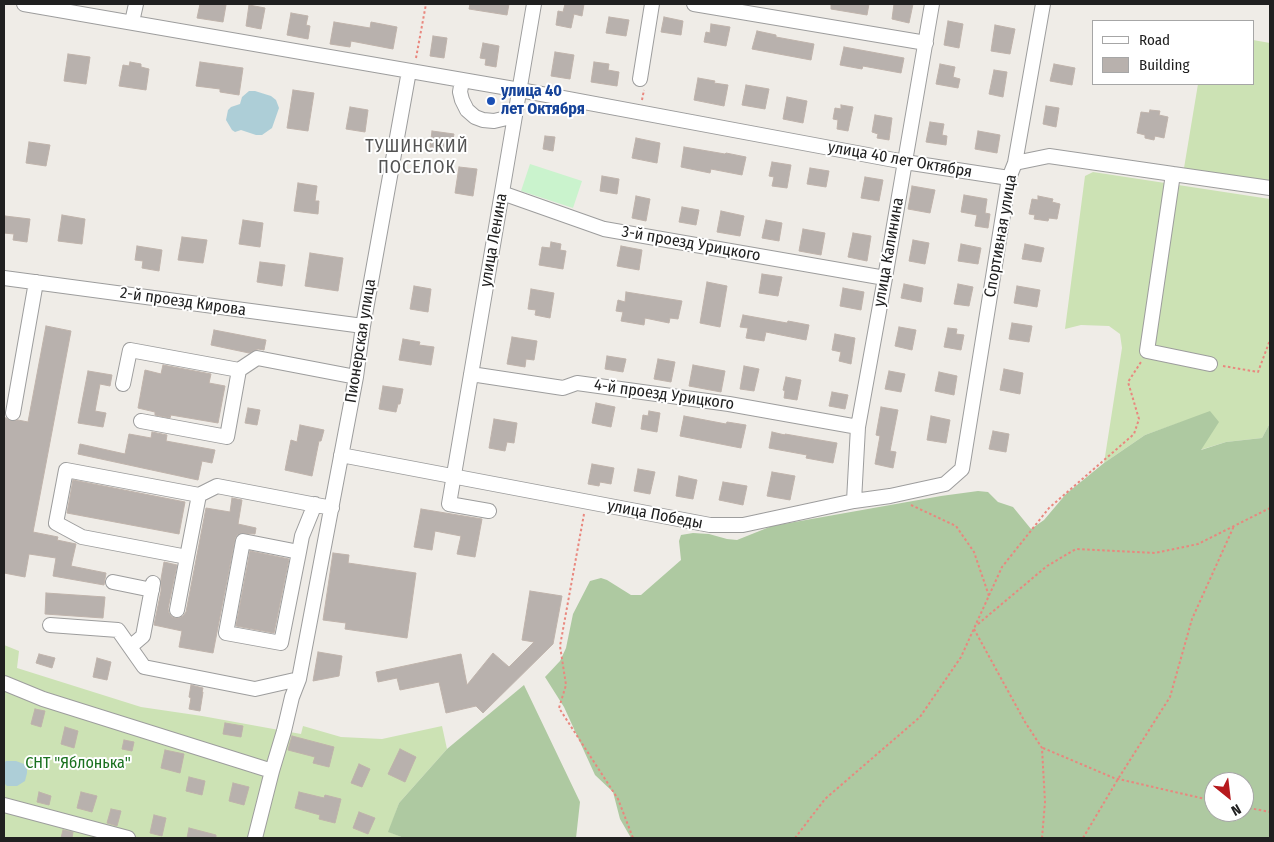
<!DOCTYPE html>
<html>
<head>
<meta charset="utf-8">
<style>
	body { margin:0 }
	#map { position:relative; width:1274px; height:842px; overflow:hidden; background:#efece7; font-family:"Fira Sans Condensed",sans-serif }
	canvas { display:block }
	.frame { position:absolute; inset:0; border:5px solid #202020; pointer-events:none }
	.legend { position:absolute; left:1092px; top:20px; width:162px; height:65px; box-sizing:border-box; background:#fff; border:1px solid #a6a6a6; margin:0; padding:6px 9px; list-style:none; font-size:15px; color:#202020 }
	.legend li { display:flex; align-items:center; gap:10px; height:25px }
	.legend b { width:25px; border:1px solid #a6a6a6 }
	.north { position:absolute; left:1204px; top:772px; width:50px; height:50px; box-sizing:border-box; background:#fff; border:1px solid #a6a6a6; border-radius:50%; rotate:151deg; font-size:14px; font-weight:700; line-height:20px; text-align:center; color:#202020 }
	.north::after { content:''; display:block; margin:auto; width:18px; height:22px; background:#b6191d; clip-path:polygon(50% 0,100% 100%,50% 72%,0 100%) }
</style>
</head>
<body>
<div id="map">
<canvas width="1274" height="842"></canvas>
<div class="frame"></div>
<ul class="legend">
<li><b style="height:6px;background:#fff"></b>Road</li>
<li><b style="height:14px;background:#b8b1ad"></b>Building</li>
</ul>
<div class="north">N</div>
</div>
<script>
const ctx = document.querySelector('canvas').getContext('2d');
ctx.lineJoin = 'round';
function fill(path, color) { ctx.fillStyle = color; ctx.fill(path, 'evenodd'); }
const poly = rows => new Path2D(rows.map(r => 'M' + r).join(''));
function trace(path, color, width, dash) { ctx.strokeStyle = color; ctx.lineWidth = width; ctx.lineCap = dash ? 'butt' : 'round'; ctx.setLineDash(dash || []); ctx.stroke(path); }
function drawText(font, color, halo, rows, align = 'center') {
  ctx.font = font + ' "Fira Sans Condensed",sans-serif'; ctx.lineWidth = 4; ctx.setLineDash([]); ctx.textBaseline = 'middle'; ctx.strokeStyle = halo; ctx.fillStyle = color; for (const [text, x, y, turn = 0] of rows) {
    ctx.save(); ctx.translate(x, y); ctx.rotate((+turn || 0) * Math.PI / 180); ctx.textAlign = isNaN(turn) ? turn : align; if (halo) ctx.strokeText(text, 0, 0); ctx.fillText(text, 0, 0); ctx.restore();
  }
}
const grass = poly([
	[1253,40,1270,43,1270,183,1184,168,1198,84,1253,84],
	[1093,172,1270,199,1270,423,1262,438,1226,442,1200,450,1210,412,1145,435,1104,463,1122,348,1120,334,1109,326,1081,325,1065,329,1085,176],
	[4,645,19,651,17,668,141,707,202,716,301,734,303,726,341,737,382,739,442,726,447,749,399,803,389,832,404,838,4,838]
]);
const forest = poly([
	[1210,411,1219,422,1201,450,1226,442,1262,438,1270,423,1270,838,631,838,620,819,613,792,595,775,564,707,545,677,560,661,566,648,573,614,590,581,601,578,607,580,631,595,641,595,681,560,679,541,681,535,693,533,709,534,727,539,737,540,772,526,941,496,978,491,988,492,998,502,1013,507,1031,529,1044,520,1066,494,1104,463,1145,435],
	[1214,782,1244,782,1244,812,1214,812],
	[524,685,580,802,576,838,404,838,388,832,399,803,447,749]
]);
const park = poly([
	[530,164,582,181,573,208,521,191]
]);
const water = poly([
	[249,91,255,91,271,96,276,100,279,108,272,128,262,135,256,135,241,130,235,132,232,130,226,120,228,110,231,107,240,104,242,97],
	[6,761,16,761,24,764,27,768,27,773,25,781,17,786,7,786,4,783,4,763]
]);
const building = poly([
	[200,4,218,4,226,5,223,22,197,18,200,4],
	[470,4,509,4,507,15,469,9,470,4],
	[565,4,584,4,582,16,574,14,571,28,556,25,558,11,563,12,565,4],
	[831,4,869,4,867,15,831,9,831,4],
	[894,4,913,4,909,23,892,19,894,4],
	[249,5,265,8,261,29,246,26,249,5],
	[291,13,308,16,306,25,310,26,308,39,287,35,291,13],
	[609,17,629,20,626,36,606,33,609,17],
	[664,17,683,21,681,35,661,32,664,17],
	[948,21,963,24,959,48,944,45,948,21],
	[334,22,370,28,371,22,397,27,393,49,351,41,350,47,330,44,334,22],
	[711,24,730,27,726,46,704,42,706,32,710,33,711,24],
	[995,25,1015,29,1010,54,991,51,995,25],
	[757,31,776,35,776,37,814,44,811,60,752,49,757,31],
	[433,36,447,38,444,58,430,56,433,36],
	[483,43,499,46,496,67,485,65,486,59,480,58,483,43],
	[844,47,904,58,901,73,863,66,862,69,840,65,844,47],
	[555,52,574,55,570,79,551,76,555,52],
	[68,54,90,57,86,84,64,81,68,54],
	[130,62,141,64,141,67,149,69,146,90,119,86,123,65,129,66,130,62],
	[200,62,243,68,239,95,220,92,220,89,196,86,200,62],
	[594,62,609,64,608,70,619,72,617,86,591,82,594,62],
	[940,64,955,67,953,77,960,79,958,88,936,84,940,64],
	[1054,64,1075,68,1072,85,1050,81,1054,64],
	[994,70,1007,72,1003,97,989,94,994,70],
	[698,78,715,81,714,83,728,85,724,106,694,100,698,78],
	[746,85,769,89,765,109,742,105,746,85],
	[293,90,314,93,308,131,287,128,293,90],
	[787,97,807,101,803,123,783,119,787,97],
	[841,105,853,107,848,131,837,129,838,120,833,119,835,108,841,109,841,105],
	[1046,106,1059,108,1056,127,1043,124,1046,106],
	[350,107,368,110,365,132,346,129,350,107],
	[1150,110,1160,111,1159,115,1168,117,1164,138,1155,136,1154,140,1145,138,1145,135,1137,133,1141,112,1149,113,1150,110],
	[875,115,892,118,889,140,877,138,878,134,872,132,875,115],
	[930,122,944,124,942,135,947,136,946,145,926,142,930,122],
	[432,131,454,134,451,150,430,147,432,131],
	[978,131,1000,135,997,153,975,149,978,131],
	[545,136,555,137,553,151,543,149,545,136],
	[636,138,660,143,657,163,632,158,636,138],
	[29,142,50,145,46,166,26,163,29,142],
	[684,147,725,154,726,153,746,157,742,175,711,169,710,173,681,167,684,147],
	[772,162,791,165,787,188,772,186,774,177,769,176,772,162],
	[459,167,477,169,473,196,455,193,459,167],
	[810,168,829,171,826,187,807,184,810,168],
	[602,176,619,179,617,194,600,191,602,176],
	[865,177,883,180,879,201,861,198,865,177],
	[298,183,317,186,315,201,319,201,318,214,294,211,298,183],
	[912,186,935,190,930,213,908,209,912,186],
	[964,195,987,199,985,213,990,214,988,228,975,226,977,215,961,212,964,195],
	[636,196,650,199,646,221,632,218,636,196],
	[1038,196,1053,199,1052,202,1060,204,1057,219,1049,218,1048,221,1034,219,1035,215,1029,214,1032,199,1038,200,1038,196],
	[682,207,699,210,696,225,679,222,682,207],
	[721,211,744,216,740,236,717,232,721,211],
	[62,215,85,219,82,244,58,241,62,215],
	[5,216,30,219,27,242,13,240,14,234,4,233,5,216],
	[243,220,263,223,260,247,239,244,243,220],
	[766,220,782,223,779,241,762,238,766,220],
	[803,229,825,233,821,255,799,251,803,229],
	[853,233,871,236,867,261,848,257,853,233],
	[182,237,207,240,203,263,178,260,182,237],
	[913,240,929,243,925,264,909,261,913,240],
	[551,242,561,244,560,250,566,251,563,269,539,265,542,247,550,248,551,242],
	[961,244,981,248,978,264,958,261,961,244],
	[1025,244,1044,248,1041,262,1022,259,1025,244],
	[137,246,162,250,159,271,142,268,143,261,135,260,137,246],
	[621,246,642,250,639,270,617,266,621,246],
	[310,253,343,258,338,291,305,286,310,253],
	[260,262,285,265,282,286,257,282,260,262],
	[762,274,782,277,778,296,759,293,762,274],
	[707,282,727,286,720,327,700,323,707,282],
	[904,284,923,288,921,302,901,298,904,284],
	[958,284,973,287,969,306,954,304,958,284],
	[414,286,431,289,428,312,410,309,414,286],
	[1017,286,1040,290,1037,307,1014,303,1017,286],
	[843,288,864,292,861,310,840,306,843,288],
	[531,289,554,293,550,318,535,315,536,310,528,309,531,289],
	[626,292,682,301,678,319,670,318,669,323,645,318,644,325,621,321,623,312,616,311,618,300,625,302,626,292],
	[743,315,787,323,788,321,809,325,806,340,766,332,764,341,746,338,748,328,740,327,743,315],
	[1012,323,1032,326,1029,342,1009,339,1012,323],
	[46,326,71,331,33,532,58,537,57,540,76,544,71,566,106,573,104,585,53,576,56,558,29,554,25,577,4,573,4,417,11,421,18,420,28,422,46,326],
	[899,327,916,330,912,350,895,346,899,327],
	[948,328,957,329,956,334,964,335,961,350,944,347,948,328],
	[214,330,266,340,264,350,258,349,249,353,211,345,214,330],
	[835,334,855,338,851,364,839,361,841,352,832,350,835,334],
	[512,337,537,341,534,360,526,359,525,367,507,364,512,337],
	[403,339,420,342,419,345,434,347,431,365,399,360,403,339],
	[607,356,626,359,623,372,605,369,607,356],
	[658,359,675,362,671,382,654,379,658,359],
	[163,365,211,374,209,383,225,386,218,423,171,415,170,418,155,415,155,412,138,408,145,370,161,374,163,365],
	[693,365,725,371,721,392,689,386,693,365],
	[744,366,759,369,754,391,740,389,744,366],
	[1004,369,1023,373,1020,394,1000,390,1004,369],
	[88,371,112,375,110,386,100,384,95,411,106,413,103,427,78,423,88,371],
	[889,371,905,374,901,392,885,389,889,371],
	[939,372,957,376,954,395,935,391,939,372],
	[786,377,801,380,797,400,784,398,785,391,783,390,786,377],
	[383,386,403,389,400,404,398,404,396,412,379,409,383,386],
	[832,392,848,395,845,409,829,406,832,392],
	[596,403,615,407,611,427,592,423,596,403],
	[881,407,898,410,890,451,896,452,893,468,875,464,880,436,876,435,881,407],
	[248,408,260,410,257,425,245,423,248,408],
	[649,411,660,413,657,432,641,429,643,415,648,416,649,411],
	[684,416,726,424,727,422,746,425,741,448,680,436,684,416],
	[931,416,950,420,946,443,927,440,931,416],
	[494,419,517,423,514,443,507,442,505,451,489,448,494,419],
	[300,425,324,430,321,441,319,441,312,476,285,470,291,440,297,442,300,425],
	[993,431,1009,434,1006,452,989,449,993,431],
	[152,432,167,435,166,441,215,450,212,463,202,461,198,480,78,454,80,444,125,454,129,434,151,438,152,432],
	[772,432,785,435,785,434,837,443,833,463,806,458,807,455,769,448,772,432],
	[592,464,614,468,611,484,600,482,599,486,588,484,592,464],
	[638,469,655,472,650,494,634,491,638,469],
	[772,472,795,476,790,500,767,496,772,472],
	[679,476,697,480,693,499,676,496,679,476],
	[73,480,185,502,179,534,67,513,73,480],
	[723,482,747,486,743,505,719,500,723,482],
	[232,498,242,500,238,524,256,528,255,534,241,533,237,535,235,539,213,653,179,647,182,631,154,625,161,591,161,579,164,562,177,565,168,609,169,613,172,617,175,618,179,618,183,616,186,612,206,508,230,512,232,498],
	[421,509,482,519,475,557,457,554,461,536,435,531,432,550,414,547,421,509],
	[250,551,289,559,274,633,236,626,250,551],
	[333,553,349,555,348,563,416,573,407,638,345,629,346,623,323,620,333,553],
	[530,591,562,596,553,644,483,713,476,706,446,713,439,682,400,690,397,678,378,682,376,672,461,654,467,685,493,653,509,667,534,642,522,640,530,591],
	[46,593,105,597,103,618,45,614,46,593],
	[318,652,342,656,339,676,313,681,318,652],
	[39,654,55,658,52,668,36,663,39,654],
	[97,658,111,662,107,680,93,677,97,658],
	[191,685,203,688,202,692,203,692,200,711,189,709,191,698,189,697,191,685],
	[35,709,45,711,41,727,31,724,35,709],
	[225,723,243,726,241,737,223,734,225,723],
	[65,727,78,731,74,748,61,744,65,727],
	[292,736,334,747,329,767,313,763,315,757,288,750,292,736],
	[124,740,134,742,132,751,122,749,124,740],
	[400,749,416,757,405,782,388,774,400,749],
	[165,750,184,754,180,773,161,768,165,750],
	[359,764,370,769,362,787,351,783,359,764],
	[189,777,205,781,202,795,186,791,189,777],
	[233,783,249,787,244,805,229,801,233,783],
	[39,792,51,796,49,805,37,802,39,792],
	[81,792,97,796,92,812,77,808,81,792],
	[299,792,324,798,325,795,341,799,335,823,319,819,320,815,295,808,299,792],
	[111,809,121,811,117,826,107,823,111,809],
	[359,812,375,818,368,834,353,828,359,812],
	[154,815,166,818,162,836,150,833,154,815],
	[189,828,216,835,216,838,187,838,189,828],
	[63,830,73,832,72,838,61,838,63,830]
]);
const path = poly([
	[416,58,426,4],
	[642,100,644,90],
	[1223,366,1258,372,1270,340],
	[911,505,956,526,974,552,989,596],
	[584,514,560,646,566,685,559,708,618,799,633,838],
	[978,624,1047,566,1076,549,1155,553,1198,544,1270,508],
	[974,629,1025,722,1042,748,1045,802,1042,838],
	[1043,748,1114,778,1214,801],
	[1244,807,1270,812],
	[795,838,825,799,920,717,961,657,1002,567,1049,508,1134,434,1139,419,1128,382,1141,362],
	[1083,838,1118,779,1170,697,1192,619,1234,526]
]);
const minor = poly([
	[24,4,520,90,905,162,1009,178],
	[694,4,926,43],
	[132,22,136,4],
	[640,79,652,4],
	[462,80,460,92,462,100,467,110,475,117,483,120,494,121,515,116],
	[1015,163,1049,156,1173,174,1147,351,1210,364],
	[1173,174,1270,188],
	[502,193,604,229,885,278],
	[4,278,363,326],
	[471,374,563,388,577,383,729,404,858,427],
	[123,384,130,350,239,370,257,358,356,377],
	[13,413,36,282],
	[141,421,227,437,239,370],
	[341,455,710,525,743,525,854,501,890,496,945,484,962,469,1009,178,1015,163,1043,4],
	[854,501,858,427,885,278,932,4],
	[489,511,449,504,534,4],
	[299,552,243,541,226,633,281,643,299,552,302,536,315,504],
	[187,557,199,495],
	[113,582,152,590],
	[177,610,187,557,82,537,56,523,66,470,199,495,217,486,332,508],
	[50,625,118,630,144,667,255,689,299,679],
	[130,647,143,636,153,583],
	[4,683,43,699,272,771],
	[4,805,128,838],
	[255,838,272,771,284,731,292,697,299,679,356,377,363,326,409,71]
]);
const markers = [
	[491,101,5,"#1a4fb4"]
];
const transitNames = [
	["улица 40",501,92],
	["лет Октября",501,110]
];
const streetNames = [
	["улица 40 лет Октября",900,160,10],
	["Спортивная улица",1001,236,-80],
	["улица Ленина",494,240,-80],
	["3-й проезд Урицкого",691,244,10],
	["улица Калинина",889,252,-80],
	["2-й проезд Кирова",183,302,8],
	["Пионерская улица",361,341,-81],
	["4-й проезд Урицкого",664,395,8],
	["улица Победы",655,515,11]
];
const parkNames = [
	["СНТ \"Яблонька\"",78,764]
];
const neighbourhoodNames = [
	["ТУШИНСКИЙ",417,147],
	["ПОСЕЛОК",417,168]
];
fill(grass, '#cce2b4');
fill(forest, '#aec9a1');
fill(park, '#caf3cd');
fill(water, '#adced7');
fill(building, '#b8b1ad');
trace(building, '#bfb3ab', 1);
trace(minor, '#9d9d9d', 16);
trace(path, '#e9877e', 2, [2.5, 2.5]);
trace(minor, '#fff', 14);
for (const [x, y, r, color] of markers) { const dot = new Path2D(); dot.arc(x, y, r, 0, 2 * Math.PI); ctx.fillStyle = color; ctx.fill(dot); trace(dot, '#fff', 2); }
drawText('bold 16px', '#164399', '#fff', transitNames, 'left');
drawText('16px', '#202020', '#fff', streetNames);
drawText('16px', '#1a711f', '#fff', parkNames);
ctx.letterSpacing = '1px';
drawText('18px', '#535353', '#fff', neighbourhoodNames);
ctx.letterSpacing = '0px';
</script>
</body>
</html>
